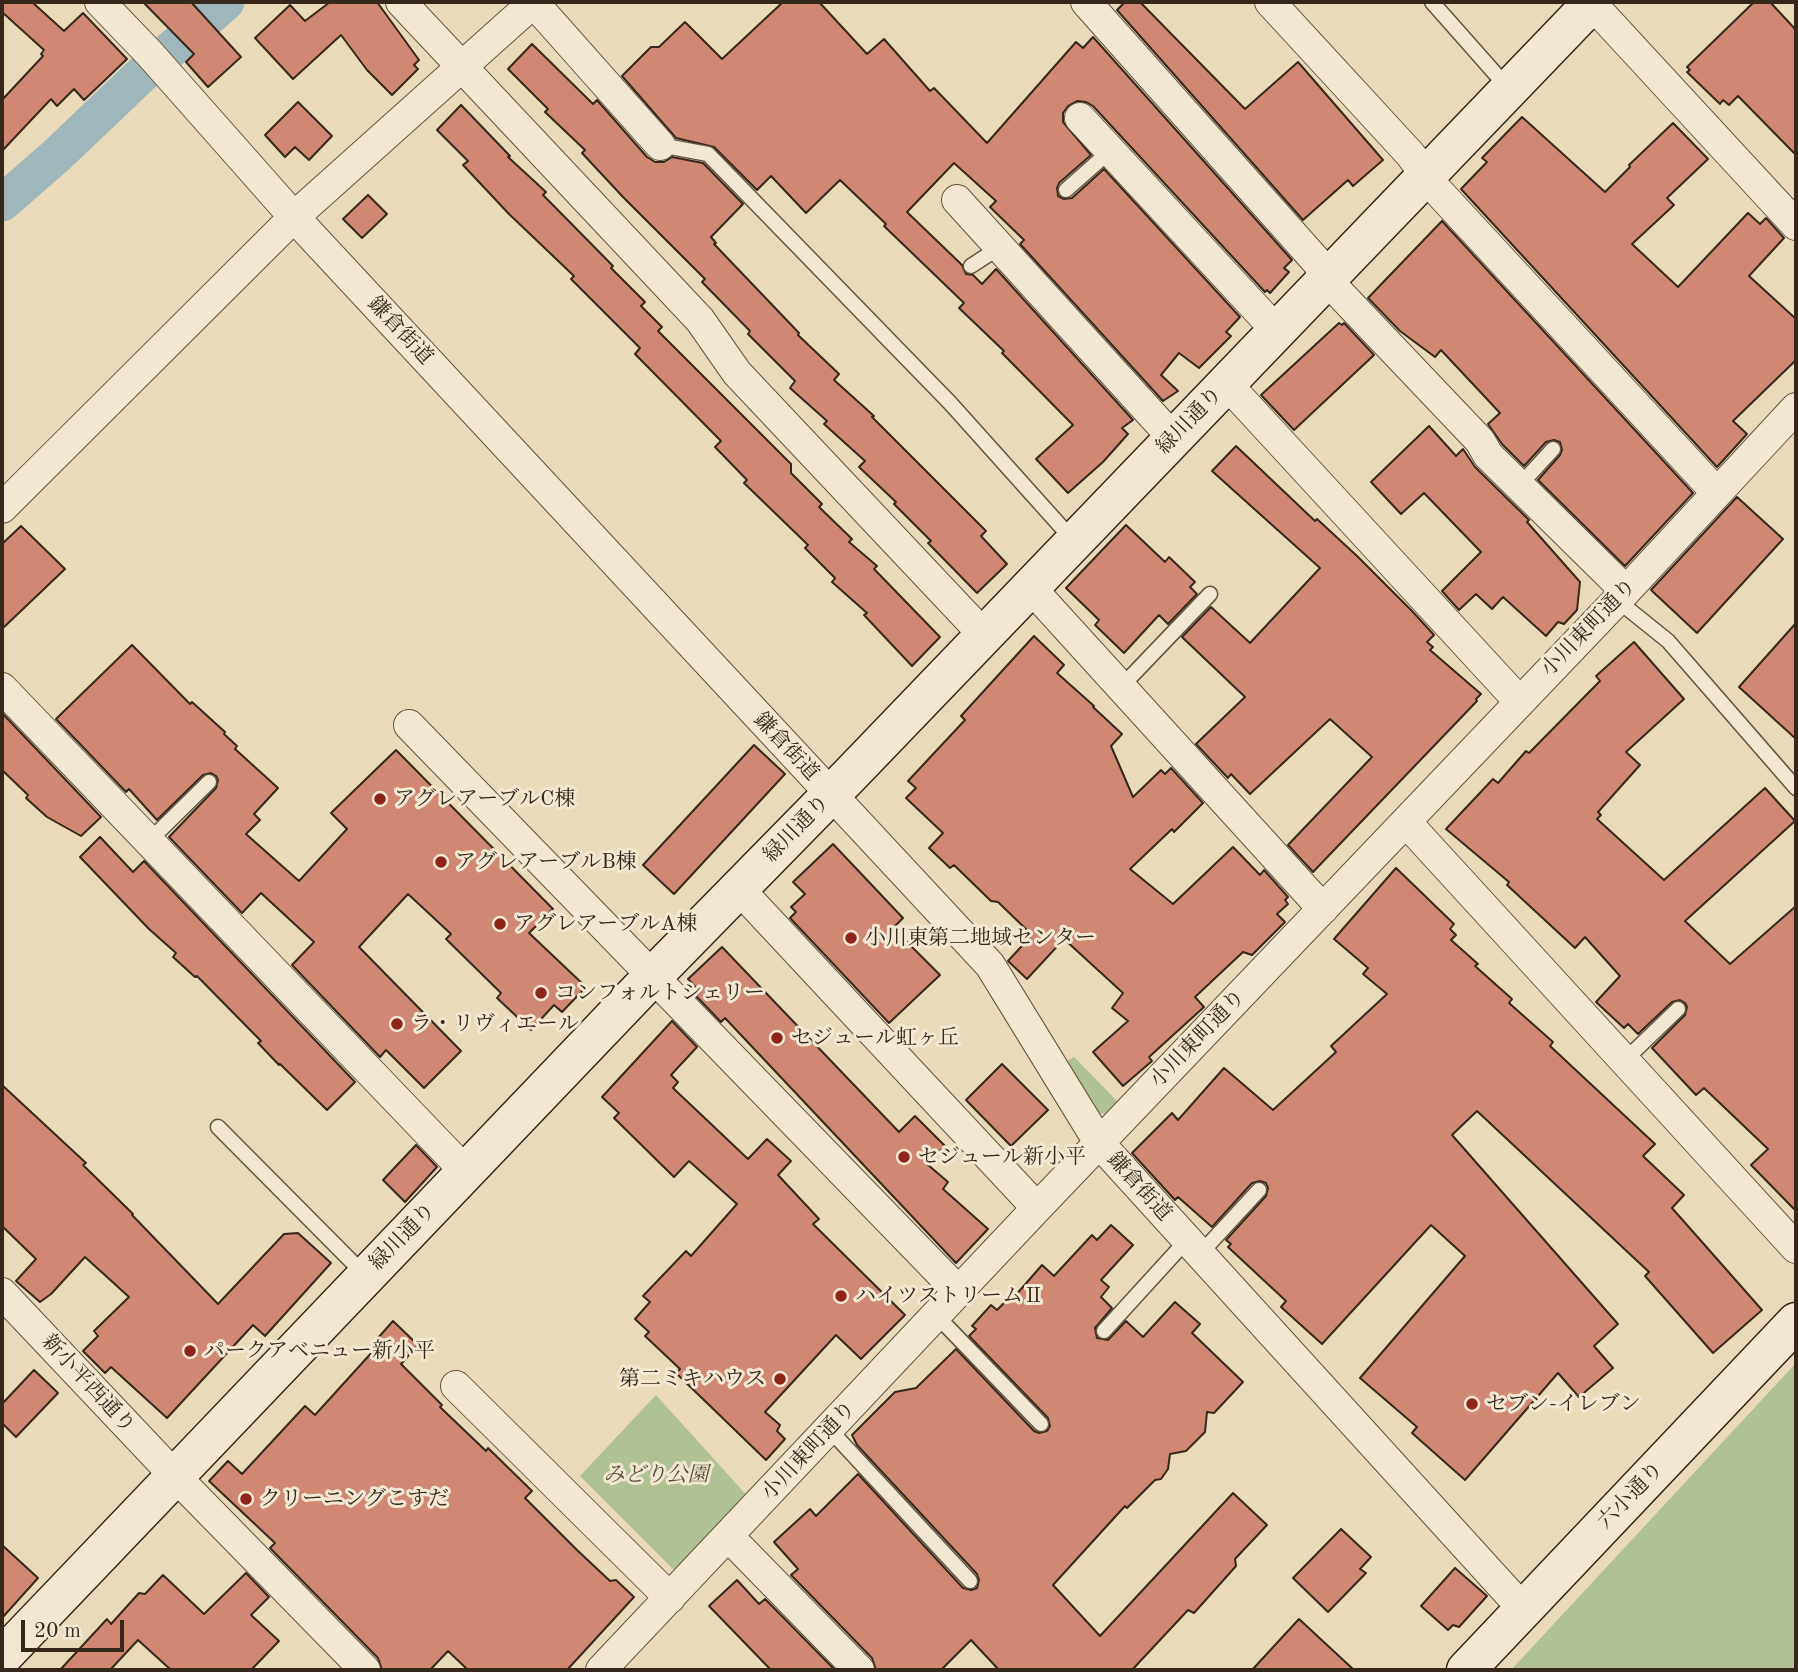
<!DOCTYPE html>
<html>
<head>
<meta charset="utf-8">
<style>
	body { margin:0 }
	#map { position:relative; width:1798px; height:1672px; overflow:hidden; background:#e9dab9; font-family:"Old Standard TT",serif }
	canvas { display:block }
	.frame { position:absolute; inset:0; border:4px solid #35271b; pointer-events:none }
	.scale { position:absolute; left:21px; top:1620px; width:103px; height:32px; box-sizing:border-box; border:4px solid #35271b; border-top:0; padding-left:9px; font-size:21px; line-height:24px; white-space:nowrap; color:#35271b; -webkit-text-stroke:5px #f1e7d2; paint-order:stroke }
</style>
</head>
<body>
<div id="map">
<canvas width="1798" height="1672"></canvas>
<div class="frame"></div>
<div class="scale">20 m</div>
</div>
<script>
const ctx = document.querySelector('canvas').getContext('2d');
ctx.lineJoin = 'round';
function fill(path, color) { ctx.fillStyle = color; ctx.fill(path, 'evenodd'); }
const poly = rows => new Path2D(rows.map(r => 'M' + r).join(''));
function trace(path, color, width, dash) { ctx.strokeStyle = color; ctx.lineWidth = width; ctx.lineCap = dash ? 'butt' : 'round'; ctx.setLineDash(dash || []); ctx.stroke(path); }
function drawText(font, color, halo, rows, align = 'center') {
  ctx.font = font + ' "Old Standard TT","Noto Serif JP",serif'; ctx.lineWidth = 6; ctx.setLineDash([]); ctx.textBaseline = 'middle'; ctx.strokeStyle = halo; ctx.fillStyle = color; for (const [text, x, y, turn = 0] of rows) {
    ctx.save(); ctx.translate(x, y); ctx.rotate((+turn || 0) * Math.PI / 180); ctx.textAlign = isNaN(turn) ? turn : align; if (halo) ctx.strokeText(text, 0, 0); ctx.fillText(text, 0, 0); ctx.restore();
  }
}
const green = poly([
	[1074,1057,1122,1106,1112,1115,1100,1113,1090,1104,1064,1063],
	[1796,1363,1796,1670,1511,1670],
	[656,1395,750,1499,674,1570,580,1476]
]);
const canal = poly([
	[2,203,56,156,139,77,226,2]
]);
const building = poly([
	[2,2,32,2,64,31,83,13,127,59,84,100,74,89,57,106,51,99,2,151,2,100,43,56,41,54,44,50,2,12,2,2],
	[143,2,191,2,241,57,208,87,186,62,194,54,143,2],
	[330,2,377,2,419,60,414,65,418,69,392,95,367,70,341,35,293,79,255,38,290,5,305,21,330,2],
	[783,2,819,2,867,54,884,39,930,91,934,88,987,143,1076,42,1083,48,1093,37,1292,260,1284,268,1289,272,1270,293,1267,290,1265,292,1093,106,1086,102,1077,101,1068,106,1063,113,1063,122,1091,155,1059,183,1057,188,1058,196,1064,199,1072,198,1104,169,1240,317,1226,332,1231,336,1199,368,1179,353,1161,375,1178,391,1163,401,1020,244,1024,240,990,207,996,201,954,163,907,212,962,265,966,274,973,275,982,284,996,269,1133,420,1122,428,1128,434,1103,462,1068,493,1036,459,1073,425,1002,353,1004,351,959,308,964,303,884,226,886,224,840,180,806,213,771,176,757,190,714,147,676,138,622,76,651,47,659,47,685,22,722,59,783,2],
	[1125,2,1140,2,1245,109,1298,62,1383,160,1353,186,1348,180,1303,220,1117,10,1125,2],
	[1754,2,1770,2,1796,30,1796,155,1738,96,1729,105,1723,100,1720,104,1687,72,1690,70,1687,67,1754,2],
	[532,44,593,104,597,100,647,157,655,162,664,162,672,157,703,163,743,204,711,237,716,243,714,244,799,333,798,335,839,374,834,380,874,416,872,417,986,531,981,536,1007,564,977,593,928,543,931,541,894,504,896,502,859,467,865,461,824,424,827,421,790,388,795,381,748,334,750,331,702,282,705,279,623,197,582,153,585,150,545,112,548,109,508,69,532,44],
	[298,102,332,136,309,160,295,147,285,157,265,135,298,102],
	[461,105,510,156,508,157,546,192,543,195,613,266,611,268,645,302,641,306,662,327,658,331,791,464,791,473,822,504,819,507,852,539,849,542,877,566,874,569,940,637,912,666,864,615,867,613,832,582,835,578,805,548,808,545,744,483,747,480,715,447,721,441,635,354,640,348,571,279,574,276,509,214,463,165,468,161,437,130,461,105],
	[1522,117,1605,192,1630,167,1629,165,1673,123,1708,159,1667,198,1674,205,1632,244,1678,287,1748,213,1760,224,1766,218,1784,238,1749,276,1796,319,1796,360,1733,421,1747,434,1717,467,1461,189,1487,162,1482,158,1522,117],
	[368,195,387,214,362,238,343,219,368,195],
	[1442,221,1693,493,1625,566,1538,480,1560,455,1562,450,1560,442,1554,440,1546,442,1524,466,1502,444,1488,424,1500,413,1441,350,1435,357,1400,331,1368,298,1442,221],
	[1339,323,1342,325,1344,323,1374,355,1294,430,1261,395,1339,323],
	[1429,426,1456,456,1463,449,1475,467,1529,520,1527,522,1580,582,1577,610,1564,624,1558,622,1546,636,1503,597,1492,609,1476,594,1459,610,1442,591,1481,552,1424,493,1401,514,1371,482,1429,426],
	[1236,446,1315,521,1317,519,1357,556,1412,611,1434,635,1427,642,1433,647,1430,650,1481,694,1476,699,1477,701,1313,872,1288,845,1372,757,1330,719,1250,794,1231,774,1228,778,1196,744,1245,697,1182,637,1211,607,1250,643,1320,568,1212,471,1236,446],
	[1737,497,1783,539,1697,633,1651,590,1737,497],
	[1126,525,1165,562,1169,557,1195,582,1190,587,1197,594,1168,624,1159,615,1124,653,1095,625,1099,620,1066,588,1126,525],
	[21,526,65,569,2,629,2,544,21,526],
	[1796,623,1796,739,1739,687,1796,623],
	[1034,636,1064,665,1057,673,1094,706,1093,707,1122,734,1111,746,1133,797,1161,770,1165,774,1171,768,1203,803,1174,832,1172,829,1130,869,1173,904,1233,847,1260,875,1264,870,1288,897,1285,900,1288,904,1277,914,1285,922,1252,955,1243,952,1195,997,1204,1007,1149,1057,1152,1061,1123,1086,1093,1052,1128,1021,1112,1008,1123,993,1064,939,1027,979,1008,961,1032,935,998,902,991,901,954,865,950,868,929,848,943,833,906,798,916,788,908,781,965,720,961,716,1034,636],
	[1634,642,1684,699,1626,752,1640,765,1598,812,1601,815,1597,819,1664,880,1765,788,1795,821,1685,921,1730,964,1796,906,1796,1211,1751,1165,1768,1149,1704,1088,1696,1095,1652,1048,1685,1015,1687,1007,1685,1003,1680,1000,1672,1002,1638,1034,1628,1024,1624,1028,1596,1002,1620,976,1585,937,1575,948,1507,885,1509,882,1446,829,1493,779,1498,783,1526,751,1529,753,1600,681,1596,676,1634,642],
	[132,645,190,704,192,702,225,732,224,734,237,746,235,749,278,788,254,814,260,820,246,834,299,881,347,829,331,813,396,750,553,909,529,933,586,987,562,1012,554,1005,531,1030,497,998,501,993,446,939,451,934,408,894,359,947,461,1051,424,1088,386,1050,380,1057,292,965,314,942,261,893,242,913,169,837,216,788,218,780,216,776,211,773,203,775,157,820,129,789,126,792,56,719,132,645],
	[2,713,101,817,81,836,47,817,26,798,28,795,2,770,2,713],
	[754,745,785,774,674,894,643,865,754,745],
	[100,837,133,872,144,861,355,1082,327,1110,280,1064,279,1065,258,1043,261,1041,197,976,195,977,173,957,176,953,149,929,80,857,100,837],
	[833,844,903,918,893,928,940,975,889,1023,790,918,796,912,791,907,805,894,793,882,833,844],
	[1396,868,1454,924,1450,929,1456,935,1451,940,1478,964,1475,966,1512,999,1509,1003,1553,1042,1550,1046,1655,1144,1643,1156,1684,1195,1672,1208,1762,1310,1713,1353,1645,1276,1649,1272,1477,1111,1452,1135,1618,1324,1594,1346,1613,1368,1579,1397,1558,1373,1465,1480,1412,1433,1417,1427,1360,1378,1465,1256,1431,1225,1322,1344,1281,1307,1286,1301,1228,1247,1231,1244,1226,1240,1266,1196,1268,1188,1266,1183,1260,1181,1252,1183,1212,1227,1178,1197,1175,1200,1132,1153,1172,1113,1178,1120,1224,1068,1273,1110,1336,1052,1331,1046,1387,994,1363,974,1368,968,1334,939,1396,868],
	[722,947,899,1132,915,1116,945,1146,927,1164,948,1182,943,1189,988,1229,956,1263,725,1018,721,1022,696,996,700,992,688,979,722,947],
	[672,1021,697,1047,671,1075,678,1082,673,1088,748,1159,767,1139,791,1161,778,1175,819,1219,813,1224,905,1315,861,1359,836,1335,765,1412,780,1425,777,1431,785,1439,766,1460,676,1373,680,1369,645,1336,649,1332,635,1319,650,1302,643,1296,686,1251,691,1256,737,1204,689,1161,674,1177,614,1118,619,1113,602,1097,672,1021],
	[1002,1064,1048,1110,1011,1146,966,1100,1002,1064],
	[2,1085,86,1163,83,1165,133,1214,132,1215,218,1304,284,1234,298,1233,331,1263,265,1336,253,1325,167,1418,111,1367,105,1373,83,1351,98,1336,94,1331,129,1297,85,1257,51,1294,40,1302,16,1281,36,1259,2,1226,2,1085],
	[416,1145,437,1167,405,1202,383,1180,416,1145],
	[1111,1225,1133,1245,1101,1280,1109,1287,1101,1297,1112,1308,1095,1328,1097,1338,1108,1340,1126,1321,1143,1337,1175,1302,1200,1324,1192,1333,1243,1382,1214,1413,1207,1412,1205,1432,1186,1451,1170,1454,1168,1469,1161,1479,1155,1480,1127,1508,1125,1506,1053,1585,1100,1636,1233,1493,1267,1525,1235,1559,1236,1566,1194,1613,1188,1610,1132,1670,999,1670,971,1640,941,1670,876,1670,872,1658,791,1575,798,1569,774,1542,810,1509,816,1516,858,1474,963,1588,971,1590,977,1588,979,1580,977,1574,857,1445,852,1435,895,1392,916,1388,956,1349,1034,1431,1039,1433,1047,1431,1050,1426,1048,1418,969,1336,976,1329,972,1326,991,1305,997,1310,1013,1294,1015,1296,1042,1265,1054,1276,1092,1235,1097,1240,1111,1225],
	[393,1321,418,1345,401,1364,442,1405,440,1407,486,1451,488,1448,532,1491,525,1498,577,1550,610,1581,616,1580,634,1597,567,1670,468,1670,448,1651,430,1670,382,1670,378,1658,270,1548,275,1543,209,1481,228,1461,242,1474,305,1406,315,1415,374,1350,370,1347,393,1321],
	[34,1370,58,1393,16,1437,2,1423,2,1404,34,1370],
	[1341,1529,1371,1557,1360,1569,1366,1573,1328,1612,1293,1578,1341,1529],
	[2,1545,38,1578,2,1618,2,1545],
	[1455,1568,1487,1596,1459,1627,1453,1625,1448,1630,1421,1606,1455,1568],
	[246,1573,269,1597,251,1615,279,1641,251,1670,171,1670,138,1640,110,1670,60,1670,107,1619,111,1624,139,1593,145,1594,163,1575,204,1614,246,1573],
	[737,1580,759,1604,765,1599,835,1670,771,1670,709,1606,737,1580],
	[1299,1619,1354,1670,1252,1670,1299,1619]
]);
const lane = poly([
	[1432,2,1508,88],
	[660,145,708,154,951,404,1073,540],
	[1066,190,1110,151],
	[971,266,1000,247],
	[1519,486,1553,449],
	[1617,600,1668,641,1796,788],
	[1121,687,1210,594],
	[149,841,209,782],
	[1624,1061,1678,1009],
	[218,1127,365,1275],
	[1200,1254,1259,1190],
	[937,1316,1041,1424],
	[1104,1331,1187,1240],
	[830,1430,970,1581]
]);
const street = poly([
	[100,2,149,53,294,217,990,965,1100,1144,1523,1609],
	[401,2,700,320,737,373,983,634],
	[533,2,660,145],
	[1086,2,1318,263,1326,279,1480,441,1488,455,1626,591],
	[1270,2,1410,154,1436,189,1716,492],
	[1591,3,1796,225],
	[1080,118,1276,330],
	[957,200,1173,438],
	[1226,383,1519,701],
	[2,508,294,217,534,2],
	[1030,587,1323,909],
	[2,688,466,1172],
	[409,725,959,1292],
	[1406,822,1796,1248],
	[739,889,1037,1208],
	[2,1293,174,1475,365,1670],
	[456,1386,670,1598],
	[729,1537,859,1670],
	[601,1670,1037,1208,1626,591,1796,408]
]);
const secondary = poly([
	[2,1657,652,977,850,775,1593,2],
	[1466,1670,1796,1322]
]);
const markers = [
	[380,799,7,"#8f2418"],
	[441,862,7,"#8f2418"],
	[500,924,7,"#8f2418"],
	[851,938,7,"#8f2418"],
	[541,993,7,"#8f2418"],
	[397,1024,7,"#8f2418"],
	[777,1038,7,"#8f2418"],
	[904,1157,7,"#8f2418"],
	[841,1296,7,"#8f2418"],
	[190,1351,7,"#8f2418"],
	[780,1379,7,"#8f2418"],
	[1472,1404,7,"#8f2418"],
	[246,1499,7,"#8f2418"]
];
const streetNames = [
	["鎌倉街道",400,331,47],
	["緑川通り",1190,421,-46],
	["小川東町通り",1589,628,-46],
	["鎌倉街道",786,747,47],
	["緑川通り",797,829,-46],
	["小川東町通り",1198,1039,-46],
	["鎌倉街道",1139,1187,48],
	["緑川通り",403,1237,-46],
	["新小平西通り",88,1384,47],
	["小川東町通り",809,1451,-47],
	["六小通り",1631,1496,-46]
];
const poiNames = [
	["アグレアーブルC棟",394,799],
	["アグレアーブルB棟",455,862],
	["アグレアーブルA棟",514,924],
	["小川東第二地域センター",865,938],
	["コンフォルトシェリー",555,993],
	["ラ・リヴィエール",411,1024],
	["セジュール虹ヶ丘",791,1038],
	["セジュール新小平",918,1157],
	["ハイツストリームⅡ",855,1296],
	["パークアベニュー新小平",204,1351],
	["第二ミキハウス",766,1379,"right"],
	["セブン-イレブン",1486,1404],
	["クリーニングこすだ",260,1499]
];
const parkNames = [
	["みどり公園",656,1475]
];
fill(green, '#b0c194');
trace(canal, '#9fb7bb', 37);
fill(building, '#d08873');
trace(building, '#35271b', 2);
trace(lane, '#625442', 17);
trace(street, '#625442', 32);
trace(secondary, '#35271b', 41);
trace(lane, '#f1e7d2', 14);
trace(street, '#f1e7d2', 30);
trace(secondary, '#f1e7d2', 38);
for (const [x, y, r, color] of markers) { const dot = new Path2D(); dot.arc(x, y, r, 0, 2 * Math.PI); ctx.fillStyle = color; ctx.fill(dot); trace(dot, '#f1e7d2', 2.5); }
drawText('21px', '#35271b', '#f1e7d2', streetNames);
drawText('21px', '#35271b', '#f1e7d2', poiNames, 'left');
drawText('italic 21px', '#544e39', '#f1e7d2', parkNames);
</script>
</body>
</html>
